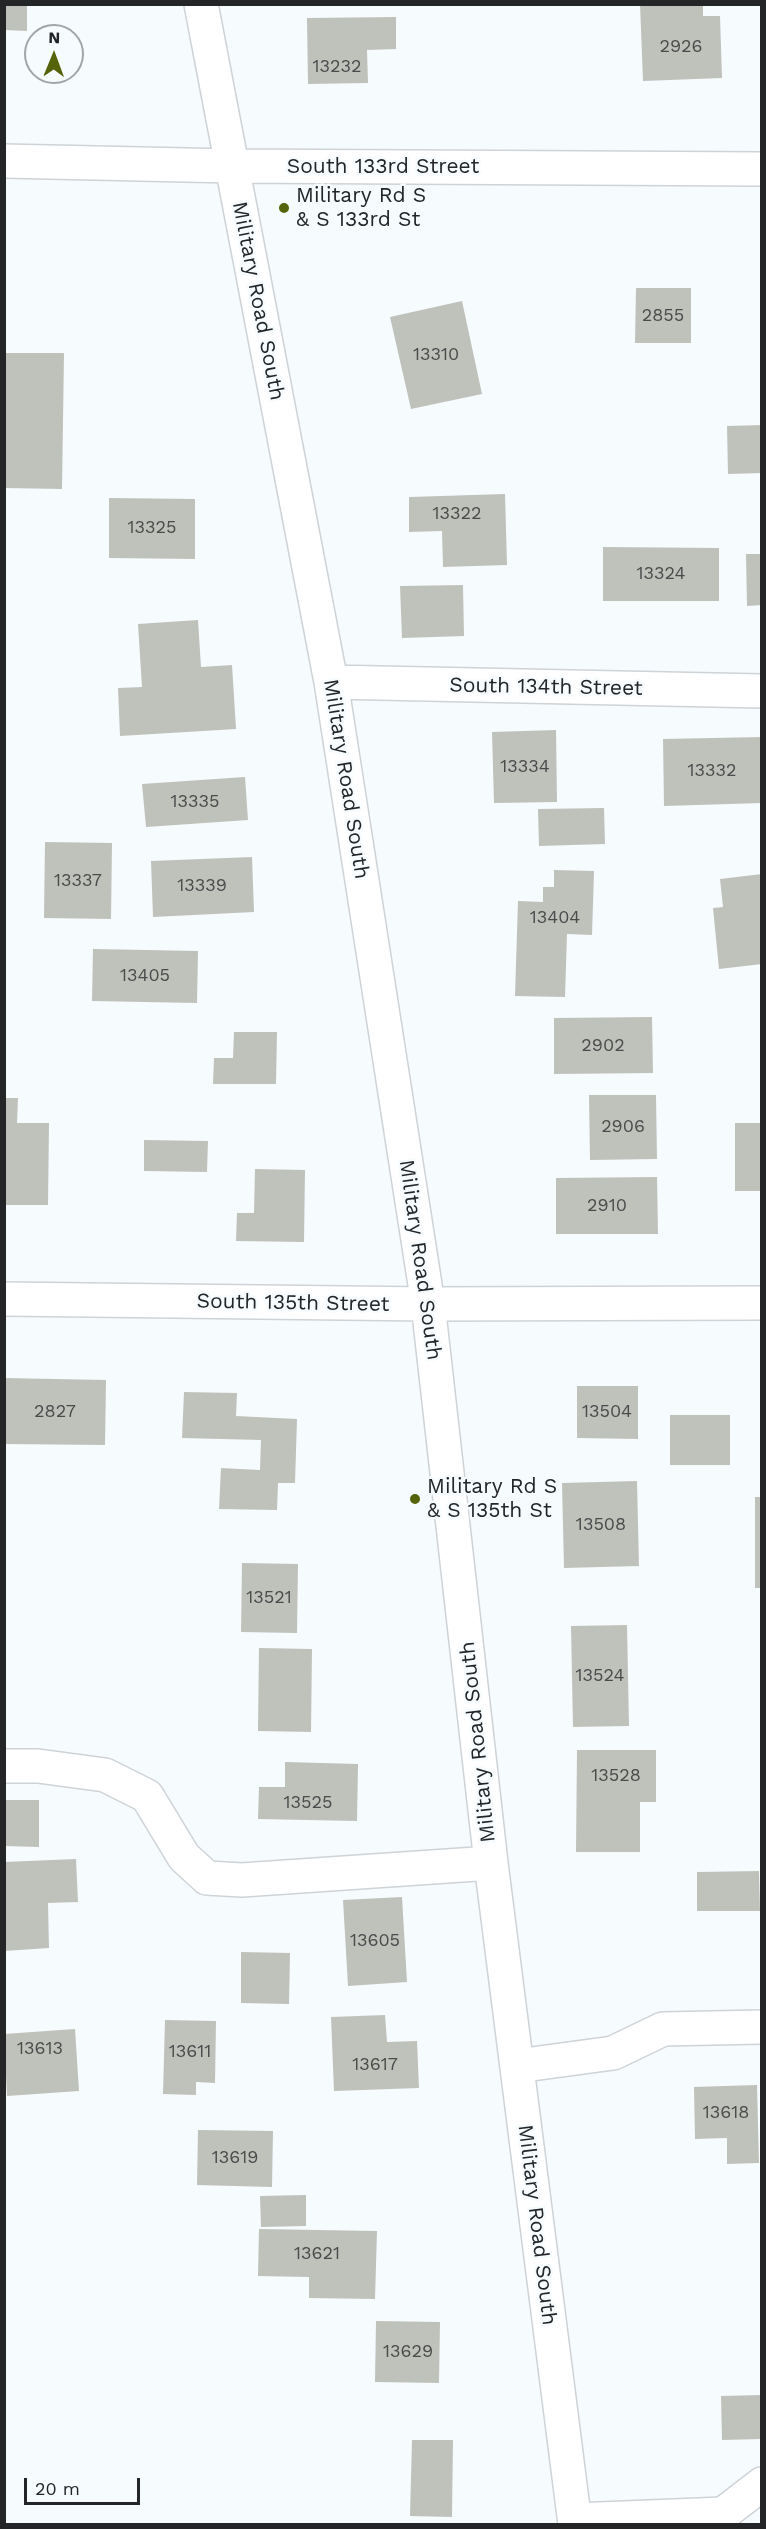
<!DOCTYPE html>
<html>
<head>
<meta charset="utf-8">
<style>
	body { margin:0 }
	#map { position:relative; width:766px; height:2529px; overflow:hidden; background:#f6fbfe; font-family:"Work Sans",sans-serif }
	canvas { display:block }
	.frame { position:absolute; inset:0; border:6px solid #232527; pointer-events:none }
	.north { position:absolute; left:24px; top:24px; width:60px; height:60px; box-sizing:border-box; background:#f6fbfe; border:2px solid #a2a5a8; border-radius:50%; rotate:1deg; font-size:16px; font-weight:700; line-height:24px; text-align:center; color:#232527 }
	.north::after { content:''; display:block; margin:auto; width:21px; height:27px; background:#55640a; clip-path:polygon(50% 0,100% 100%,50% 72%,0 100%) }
	.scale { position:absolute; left:24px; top:2478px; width:116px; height:27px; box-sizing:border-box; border:3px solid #232527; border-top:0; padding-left:8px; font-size:18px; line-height:21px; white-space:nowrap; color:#232527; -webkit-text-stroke:4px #f6fbfe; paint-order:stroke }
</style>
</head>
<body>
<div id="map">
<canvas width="766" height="2529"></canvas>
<div class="frame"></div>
<div class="north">N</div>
<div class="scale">20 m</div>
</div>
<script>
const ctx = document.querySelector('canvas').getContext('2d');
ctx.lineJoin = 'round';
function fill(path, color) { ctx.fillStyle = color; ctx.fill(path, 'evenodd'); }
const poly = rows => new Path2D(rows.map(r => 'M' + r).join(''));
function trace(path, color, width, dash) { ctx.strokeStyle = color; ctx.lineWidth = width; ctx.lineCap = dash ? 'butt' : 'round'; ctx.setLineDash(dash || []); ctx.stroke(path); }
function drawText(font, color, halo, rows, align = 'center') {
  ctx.font = font + ' "Work Sans",sans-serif'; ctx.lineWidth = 5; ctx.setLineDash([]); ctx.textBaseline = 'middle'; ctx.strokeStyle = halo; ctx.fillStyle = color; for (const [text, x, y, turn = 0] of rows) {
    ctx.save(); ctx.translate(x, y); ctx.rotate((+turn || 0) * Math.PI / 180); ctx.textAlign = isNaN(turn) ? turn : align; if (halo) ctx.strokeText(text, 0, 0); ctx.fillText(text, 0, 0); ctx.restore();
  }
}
const building = poly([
	[4,4,27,4,27,31,4,30],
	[640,4,703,4,703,16,720,16,722,78,643,81],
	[396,17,396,49,367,50,368,83,308,84,307,18],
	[636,288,691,288,691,343,635,343],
	[462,301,482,394,411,409,390,317],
	[4,353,64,353,62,489,4,488],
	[762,425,762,473,728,474,727,426],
	[505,494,507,565,443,567,442,531,409,532,409,497],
	[109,498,195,499,195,559,109,558],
	[603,547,719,548,719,601,603,601],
	[746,554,762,554,762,605,747,606],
	[463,585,464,636,402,638,400,586],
	[198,620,201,667,232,665,236,729,120,736,118,688,142,687,138,624],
	[556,730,557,802,494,803,492,732],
	[762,737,762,803,664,806,663,739],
	[245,777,248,820,146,827,142,784],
	[604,808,605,844,539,846,538,809],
	[45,842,112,843,111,919,44,918],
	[252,857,254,912,153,917,151,861],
	[554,870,594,871,592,935,567,934,565,997,515,996,518,901,543,902,543,887,554,887],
	[762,874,762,964,719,969,713,908,723,907,720,879],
	[93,949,198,951,197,1003,92,1001],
	[652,1017,653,1073,554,1074,554,1018],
	[234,1032,277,1032,276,1084,213,1084,214,1058,233,1058],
	[589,1095,656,1095,657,1159,590,1160],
	[4,1098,18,1098,17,1123,49,1123,48,1205,4,1205],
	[735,1123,762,1123,762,1191,735,1191],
	[144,1140,208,1141,207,1172,144,1171],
	[255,1169,305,1170,304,1242,236,1241,237,1213,254,1213],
	[657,1177,658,1234,556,1234,556,1178],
	[4,1378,106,1380,105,1445,4,1444],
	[577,1386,638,1386,638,1439,577,1438],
	[184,1392,237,1393,236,1416,297,1419,295,1483,278,1483,277,1510,219,1509,221,1468,260,1470,261,1440,182,1438],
	[670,1415,730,1415,730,1465,670,1465],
	[637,1481,639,1566,564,1568,562,1483],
	[755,1497,762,1497,762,1588,755,1588],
	[242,1563,298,1564,297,1633,241,1632],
	[627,1625,629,1726,573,1727,571,1626],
	[259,1648,312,1649,311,1732,258,1731],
	[577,1750,656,1750,656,1802,640,1802,640,1852,576,1852],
	[285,1762,358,1764,357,1821,258,1819,259,1787,285,1787],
	[4,1800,39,1800,39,1847,4,1846],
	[76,1859,78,1902,48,1903,49,1948,4,1951,4,1862],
	[759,1871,760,1911,697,1911,697,1872],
	[402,1897,407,1982,348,1986,343,1900],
	[241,1952,290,1953,289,2004,241,2003],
	[385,2015,387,2042,417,2041,419,2088,334,2091,331,2017],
	[165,2020,216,2021,215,2083,196,2082,196,2095,163,2094],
	[75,2029,79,2091,7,2096,4,2034],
	[757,2085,759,2163,727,2164,727,2138,695,2139,694,2087],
	[198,2130,273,2131,272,2187,197,2185],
	[306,2195,306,2226,261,2227,260,2196],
	[259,2229,377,2231,375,2299,309,2298,309,2277,258,2276],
	[376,2321,440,2322,439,2383,375,2382],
	[762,2395,762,2439,722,2440,721,2396],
	[412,2440,453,2440,452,2517,410,2516]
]);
const minor = poly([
	[201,4,331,682,428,1304,491,1863,575,2524],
	[4,161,232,166,762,169],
	[331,682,762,691],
	[4,1299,428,1304,762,1303],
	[4,1766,38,1766,105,1775,147,1796,184,1857,207,1878,242,1880,491,1863],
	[517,2066,613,2053,663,2029,762,2027],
	[575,2520,723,2514,762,2484]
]);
const markers = [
	[284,208,6,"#55640a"],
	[415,1499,6,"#55640a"]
];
const numberNames = [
	["2926",681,47],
	["13232",337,67],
	["2855",663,316],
	["13310",436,355],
	["13322",457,514],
	["13325",152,528],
	["13324",661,574],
	["13334",525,767],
	["13332",712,771],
	["13335",195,802],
	["13337",78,881],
	["13339",202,886],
	["13404",555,918],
	["13405",145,976],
	["2902",603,1046],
	["2906",623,1127],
	["2910",607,1206],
	["2827",55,1412],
	["13504",607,1412],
	["13508",601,1525],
	["13521",269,1598],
	["13524",600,1676],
	["13528",616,1776],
	["13525",308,1803],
	["13605",375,1941],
	["13613",40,2049],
	["13611",190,2052],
	["13617",375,2065],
	["13618",726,2113],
	["13619",235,2158],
	["13621",317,2254],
	["13629",408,2352]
];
const streetNames = [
	["South 133rd Street",383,167],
	["Military Road South",258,301,79],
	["South 134th Street",546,687,1],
	["Military Road South",346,779,81],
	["Military Road South",420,1260,82],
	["South 135th Street",293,1303,1],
	["Military Road South",478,1742,-96],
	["Military Road South",537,2225,83]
];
const poiNames = [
	["Military Rd S",296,196],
	["& S 133rd St",296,220],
	["Military Rd S",427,1487],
	["& S 135th St",427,1511]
];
fill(building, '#bfc1bb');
trace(minor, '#ced3d7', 36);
trace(minor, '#fff', 33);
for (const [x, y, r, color] of markers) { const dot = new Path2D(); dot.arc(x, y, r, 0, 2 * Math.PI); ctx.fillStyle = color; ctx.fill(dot); trace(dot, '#f6fbfe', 2); }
drawText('18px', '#4a4c4c', null, numberNames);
drawText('21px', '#232527', '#f6fbfe', streetNames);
drawText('21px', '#232527', '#f6fbfe', poiNames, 'left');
</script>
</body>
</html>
